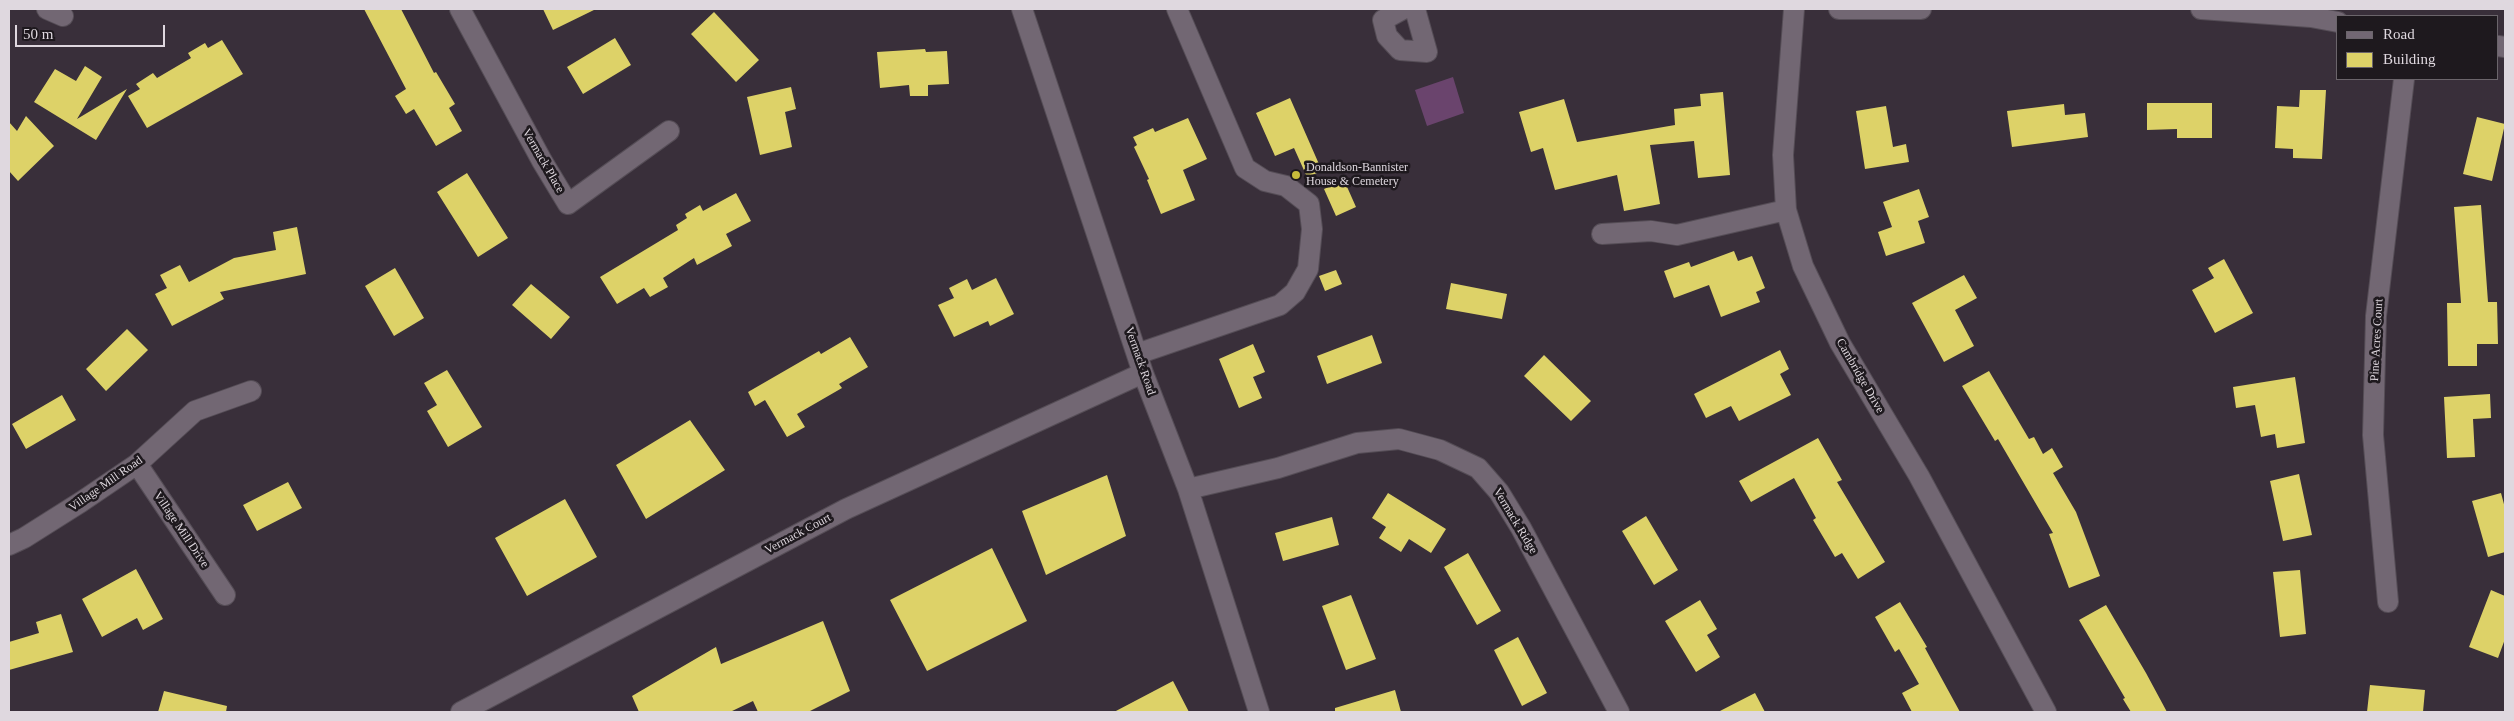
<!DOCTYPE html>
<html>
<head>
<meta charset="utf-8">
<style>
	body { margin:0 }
	#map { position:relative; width:2514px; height:721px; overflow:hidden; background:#392f3a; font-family:"Times New Roman",serif }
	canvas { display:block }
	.frame { position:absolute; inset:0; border:10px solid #dfd8df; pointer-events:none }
	.legend { position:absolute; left:2336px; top:15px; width:162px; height:65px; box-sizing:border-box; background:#1e191e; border:1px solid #6b656b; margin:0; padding:6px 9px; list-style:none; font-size:15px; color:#dfd8df }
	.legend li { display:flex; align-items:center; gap:10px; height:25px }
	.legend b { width:25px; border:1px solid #6b656b }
	.scale { position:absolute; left:15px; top:25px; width:150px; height:22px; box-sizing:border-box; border:2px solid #dfd8df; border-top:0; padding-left:6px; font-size:15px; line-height:18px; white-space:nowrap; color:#dfd8df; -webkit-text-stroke:4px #1e191e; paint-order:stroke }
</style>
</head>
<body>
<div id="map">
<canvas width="2514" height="721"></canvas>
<div class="frame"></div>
<ul class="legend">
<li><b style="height:6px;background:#726773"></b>Road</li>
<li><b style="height:14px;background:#ddd268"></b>Building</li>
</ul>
<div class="scale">50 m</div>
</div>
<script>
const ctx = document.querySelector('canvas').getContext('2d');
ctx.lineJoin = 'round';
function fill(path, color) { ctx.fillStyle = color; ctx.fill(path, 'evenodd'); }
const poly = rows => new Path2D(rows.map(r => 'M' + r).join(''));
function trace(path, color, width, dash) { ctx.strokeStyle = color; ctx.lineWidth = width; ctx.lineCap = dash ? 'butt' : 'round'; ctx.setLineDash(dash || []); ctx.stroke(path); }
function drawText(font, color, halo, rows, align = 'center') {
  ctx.font = font + ' "Times New Roman",serif'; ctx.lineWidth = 5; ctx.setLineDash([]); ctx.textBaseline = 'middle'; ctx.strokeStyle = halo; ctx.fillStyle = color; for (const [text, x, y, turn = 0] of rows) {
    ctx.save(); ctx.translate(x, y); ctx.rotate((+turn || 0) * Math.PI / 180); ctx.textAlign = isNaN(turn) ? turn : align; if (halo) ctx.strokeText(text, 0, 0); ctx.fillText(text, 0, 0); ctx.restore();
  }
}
const green = poly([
	[1453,77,1464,113,1427,126,1415,90]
]);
const building = poly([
	[364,9,401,9,434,73,436,72,455,104,449,108,462,131,436,146,414,109,406,114,395,96,406,89],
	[543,9,596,9,553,30],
	[714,12,759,60,736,82,691,34],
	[615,38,631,65,583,94,567,67],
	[222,40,243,74,147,128,128,96,140,89,136,84,153,73,157,78,191,58,188,53,205,43,208,48],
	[925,49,926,52,947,51,949,84,928,85,928,96,910,96,909,85,880,88,877,52],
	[85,66,102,77,77,119,127,89,96,140,34,102,55,69,76,81],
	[791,87,796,109,785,112,792,147,760,155,747,97],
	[2300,90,2326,90,2322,159,2293,158,2293,149,2275,148,2277,106,2299,107],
	[1723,92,1730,175,1698,178,1694,141,1650,145,1660,204,1624,211,1617,175,1555,190,1543,148,1531,152,1519,112,1564,99,1577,142,1675,125,1674,109,1701,106,1700,94],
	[1290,98,1322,171,1307,177,1294,148,1275,156,1256,113],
	[2147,103,2212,103,2212,138,2177,138,2177,129,2147,130],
	[2064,104,2065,115,2085,113,2088,137,2012,147,2007,111],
	[1886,106,1893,147,1906,144,1909,162,1865,169,1856,111],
	[26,116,54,146,18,181,9,171,9,122,17,131],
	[2477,117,2505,124,2492,181,2463,174],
	[1188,118,1207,159,1183,170,1195,200,1161,214,1147,180,1149,179,1134,147,1137,145,1133,137,1153,128,1155,132],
	[467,173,508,238,478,257,437,192],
	[1344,180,1356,207,1336,216,1324,189],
	[1919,189,1929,217,1918,221,1925,243,1886,256,1878,232,1892,227,1883,202],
	[736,193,751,221,726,234,732,246,697,265,694,258,663,278,668,287,650,297,644,288,617,304,600,277,678,230,676,225,687,218,685,214,700,205,703,211],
	[2481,205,2488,302,2497,302,2498,344,2477,344,2477,366,2448,366,2447,303,2461,303,2454,207],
	[297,227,306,274,220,292,224,299,172,326,155,294,167,288,160,275,180,265,189,282,234,258,276,250,273,232],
	[1734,251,1738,261,1752,256,1765,288,1756,292,1760,302,1721,317,1709,285,1674,298,1664,271,1689,262,1691,267],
	[2224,259,2253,313,2215,333,2192,290,2214,278,2208,268],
	[395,268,424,318,394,336,365,286],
	[1336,270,1342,284,1325,291,1319,276],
	[1964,275,1977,298,1955,310,1974,346,1944,362,1912,303],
	[996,278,1014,314,990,326,988,321,954,337,938,305,954,298,949,288,967,279,972,290],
	[1451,283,1507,294,1502,319,1446,309],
	[531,284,570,317,551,339,512,305],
	[127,329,148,350,106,391,86,369],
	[1372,335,1382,363,1327,384,1317,356],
	[850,337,868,367,839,384,842,388,797,414,805,427,787,437,765,400,755,406,748,392,819,351,821,354],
	[1253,344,1265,372,1253,377,1262,398,1239,408,1219,359],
	[1780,350,1789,369,1780,374,1791,395,1739,421,1731,406,1706,418,1694,394],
	[1544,355,1591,401,1571,421,1524,376],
	[447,370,482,427,448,447,427,411,437,405,424,383],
	[1989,371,2029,439,2034,437,2043,454,2052,448,2063,467,2053,473,2076,512,2100,576,2069,588,2049,534,2053,533,1998,439,1995,441,1962,386],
	[2295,377,2305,443,2277,448,2275,434,2261,437,2255,405,2236,408,2233,387],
	[2490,394,2491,418,2473,419,2475,457,2447,458,2444,397],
	[62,395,76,420,26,449,12,424],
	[690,420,725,470,646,519,616,465],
	[1818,438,1842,480,1837,482,1885,562,1858,579,1842,553,1835,557,1813,520,1816,518,1794,478,1751,502,1739,481],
	[2299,474,2312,535,2283,541,2270,481],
	[1107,475,1126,536,1046,575,1022,511],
	[288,482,302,508,257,531,243,505],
	[1388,493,1446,529,1431,553,1409,539,1401,552,1379,538,1386,527,1372,518],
	[2501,493,2505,508,2505,552,2488,557,2472,501],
	[565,499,597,557,527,596,495,538],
	[1646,516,1678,570,1654,585,1622,531],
	[1332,517,1339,545,1283,561,1275,533],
	[992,548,1027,621,927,671,890,600],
	[1468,553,1501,611,1477,625,1444,567],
	[136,569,163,619,143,630,137,618,102,637,82,599],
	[2300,570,2306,634,2280,637,2273,572],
	[2491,590,2505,596,2505,639,2498,658,2469,647],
	[1351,595,1376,659,1346,670,1322,606],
	[1700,600,1717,629,1707,635,1720,657,1696,672,1665,621],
	[1900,602,1927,647,1925,648,1960,712,1912,712,1902,693,1919,684,1899,649,1895,652,1875,617],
	[2106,605,2146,673,2167,712,2131,712,2123,699,2125,698,2079,620],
	[61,614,73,652,9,670,9,642,39,633,36,622],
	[823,621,850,691,808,712,758,712,753,701,730,712,639,712,632,696,716,647,721,664],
	[1518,637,1547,693,1522,706,1494,650],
	[1173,681,1189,712,1114,712],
	[2370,685,2425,690,2423,712,2367,712],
	[1395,690,1401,712,1335,712,1335,708],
	[164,691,227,706,226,712,158,712],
	[1755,693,1765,712,1718,712]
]);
const minor = poly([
	[47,9,63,16],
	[460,9,542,161,568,204,669,131],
	[1022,9,1143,373,1188,489,1259,712],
	[1403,9,1383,20,1387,36,1400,50,1427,52,1415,9],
	[1794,9,1783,155,1786,210,1803,266,1840,343,1919,476,2046,712],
	[1839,9,1921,9],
	[2201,9,2311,17,2338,22],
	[2498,46,2505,47],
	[1602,234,1651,231,1677,235,1786,210],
	[1137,354,1280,305,1295,292,1308,269,1312,229,1309,204,1286,186,1265,181,1245,168,1177,9],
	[137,464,225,595],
	[1188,489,1278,468,1357,443,1399,439,1440,450,1478,468,1499,492,1521,528,1619,712],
	[9,545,24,538,81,502,137,464,195,411,251,391],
	[2388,602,2373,435,2376,316,2404,79],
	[461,712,846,509,1143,373]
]);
const markers = [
	[1296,175,5,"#c7bb3b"]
];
const streetNames = [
	["Vermack Place",543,161,60],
	["Pine Acres Court",2377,340,-87],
	["Vermack Road",1140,361,71],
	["Cambridge Drive",1860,376,60],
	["Village Mill Road",106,484,-35],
	["Vermack Ridge",1515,521,59],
	["Village Mill Drive",181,530,56],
	["Vermack Court",798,534,-28]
];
const poiNames = [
	["Donaldson-Bannister",1306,168],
	["House & Cemetery",1306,182]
];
fill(green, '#6a446d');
fill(building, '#ddd268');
trace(minor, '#554d56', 22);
trace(minor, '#726773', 20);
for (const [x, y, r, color] of markers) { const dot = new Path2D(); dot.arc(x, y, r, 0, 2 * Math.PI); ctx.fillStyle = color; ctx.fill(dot); trace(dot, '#1e191e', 2); }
drawText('12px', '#dfd8df', '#1e191e', streetNames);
drawText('12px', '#dfd8df', '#1e191e', poiNames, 'left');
</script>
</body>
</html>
